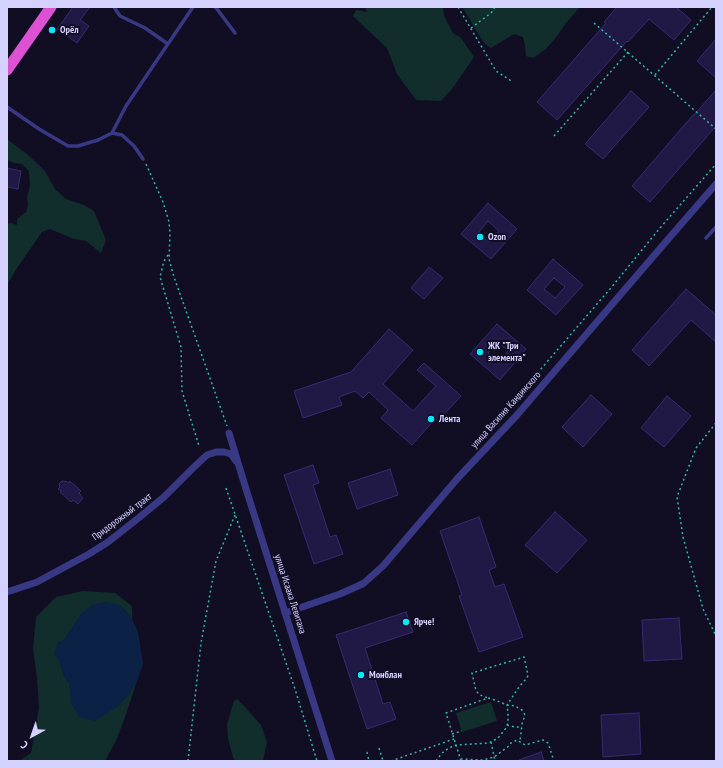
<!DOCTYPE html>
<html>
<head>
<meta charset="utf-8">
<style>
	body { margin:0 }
	#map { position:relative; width:723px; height:768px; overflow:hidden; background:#110e24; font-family:"PT Sans Narrow",sans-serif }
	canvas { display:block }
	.frame { position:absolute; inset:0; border:8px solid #d4d0ff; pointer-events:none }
	.north { position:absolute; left:12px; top:716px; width:40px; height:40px; -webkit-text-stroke:3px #110e24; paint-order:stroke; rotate:220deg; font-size:11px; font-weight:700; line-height:16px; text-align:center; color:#d4d0ff }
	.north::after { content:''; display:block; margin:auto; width:14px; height:18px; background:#d4d0ff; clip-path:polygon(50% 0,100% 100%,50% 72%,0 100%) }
</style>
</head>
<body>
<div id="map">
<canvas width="723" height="768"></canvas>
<div class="frame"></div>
<div class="north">С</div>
</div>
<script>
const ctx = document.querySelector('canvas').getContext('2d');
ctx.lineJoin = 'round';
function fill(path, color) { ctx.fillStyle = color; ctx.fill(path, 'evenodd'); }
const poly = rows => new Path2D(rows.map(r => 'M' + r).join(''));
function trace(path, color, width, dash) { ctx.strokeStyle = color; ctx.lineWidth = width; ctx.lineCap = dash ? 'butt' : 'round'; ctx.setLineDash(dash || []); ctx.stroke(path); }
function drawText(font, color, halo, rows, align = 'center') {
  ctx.font = font + ' "PT Sans Narrow",sans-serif'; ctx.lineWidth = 4; ctx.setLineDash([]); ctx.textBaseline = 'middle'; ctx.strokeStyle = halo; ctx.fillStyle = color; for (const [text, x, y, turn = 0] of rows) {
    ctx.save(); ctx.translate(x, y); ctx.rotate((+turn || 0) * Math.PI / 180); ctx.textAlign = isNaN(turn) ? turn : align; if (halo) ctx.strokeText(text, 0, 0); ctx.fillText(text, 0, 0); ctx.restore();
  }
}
const green = poly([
	[365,7,443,7,444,16,453,33,461,38,474,57,452,89,441,101,416,100,397,74,387,48,353,16,356,10,367,12],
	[462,7,580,7,566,23,558,35,546,49,533,58,526,56,525,45,523,37,514,34,491,48,484,43],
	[7,139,28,155,45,171,55,189,66,199,84,205,94,211,106,240,101,253,86,241,74,239,50,229,42,232,17,268,7,285,7,224,11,223,17,225,17,219,26,212,28,205,27,198,30,185,29,171,22,164,14,163,7,160],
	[83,591,115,593,132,606,132,619,120,605,82,613,64,640,57,644,60,662,64,676,69,683,72,705,117,707,127,696,137,681,125,717,116,741,105,761,19,761,31,753,39,708,37,678,33,649,36,617,56,597],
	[237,699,245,707,261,725,267,742,263,761,235,761,233,757,228,738,227,724,234,701],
	[491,702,497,721,462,732,456,713]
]);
const water = poly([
	[106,602,120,605,132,619,138,632,143,664,137,681,127,696,117,707,95,721,79,717,72,705,69,683,64,676,60,662,54,654,57,644,64,640,82,613,93,604]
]);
const building = poly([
	[73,7,90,7,80,20,89,26,77,43,57,29,73,7],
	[617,7,676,7,691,20,674,40,649,19,628,42,627,41,557,120,537,102,606,23,604,22,617,7],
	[716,39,716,78,697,61,716,39],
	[716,90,716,126,650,202,632,186,693,115,694,115,716,90],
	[631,91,649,107,603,159,585,144,631,91],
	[7,168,21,171,18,189,7,187,7,168],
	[488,203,517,229,491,259,461,234,488,203],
	[488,221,499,231,489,242,478,233,488,221],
	[553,259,583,285,556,315,527,290,553,259],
	[554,278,565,287,555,298,544,289,554,278],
	[429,267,443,278,424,299,411,288,429,267],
	[686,289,716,315,716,342,691,320,649,366,632,350,686,289],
	[497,324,526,349,500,380,470,354,497,324],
	[498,342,508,351,498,363,488,353,498,342],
	[389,329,413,350,383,384,413,411,436,386,417,370,424,363,461,396,438,421,435,419,412,445,381,418,388,410,369,392,363,398,355,391,339,397,342,405,303,418,294,391,351,372,389,329],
	[591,395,612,414,583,447,562,427,591,395],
	[667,396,691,416,664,447,641,428,667,396],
	[313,465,319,483,313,485,330,537,336,535,343,554,314,564,284,475,313,465],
	[390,469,398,495,357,509,348,483,390,469],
	[62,481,68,482,69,483,70,481,81,491,79,493,83,498,78,504,73,500,71,502,60,492,62,491,58,489,60,487,59,484,62,481],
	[555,512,587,540,557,573,525,545,555,512],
	[479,517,496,567,489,570,495,587,504,584,523,637,479,652,459,596,462,595,440,531,479,517],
	[406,612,413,632,365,648,383,704,390,702,396,719,367,729,336,635,406,612],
	[679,618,682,659,644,661,642,620,679,618],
	[639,713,641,754,603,757,601,715,639,713],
	[541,752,544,761,519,761,519,760,541,752]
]);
const path = poly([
	[458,7,496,71,513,82],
	[594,23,716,129],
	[471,28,491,13,495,7],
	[655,75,712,7],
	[554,136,628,52],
	[146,164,163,202,169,222,170,234,169,259,174,277,227,426],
	[168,255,164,261,160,277,181,347,182,391,199,446],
	[508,407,610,289,660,228,716,164],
	[716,423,696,448,677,497,683,537,703,609,716,636],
	[226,488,295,689,317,761],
	[507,725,515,727,521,727],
	[452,734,462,731],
	[491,742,495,761],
	[379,748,383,761],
	[367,752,369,761],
	[188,761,201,643,216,561,235,515],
	[391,761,454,739],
	[436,761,442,753,449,748,456,745,489,743,498,738,506,728,508,722,508,713,507,705,519,687,527,678,528,675,524,657,472,673,476,691,480,695,488,698],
	[456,761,461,759,483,760,494,757,509,746,511,743,517,740,525,745,543,740,548,743,554,761],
	[461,761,446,713,488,698,495,700,507,705,515,706,522,710,525,715,522,724,520,741]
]);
const service = poly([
	[114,7,120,16,145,28,168,44],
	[215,7,217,9,235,33],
	[7,107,39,129,68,146,78,146,98,140,112,133,122,135,134,146,143,159],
	[112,133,126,106,193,7],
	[706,238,716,227]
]);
const minor = poly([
	[229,433,246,489,332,761],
	[7,592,37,582,89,554,108,542,136,520,164,497,193,468,207,455,216,452,224,452,231,454,236,461],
	[285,613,340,594,358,586,364,583,383,566,457,479,517,415,670,237,716,184]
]);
const trunk = poly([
	[7,70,51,7]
]);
const markers = [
	[52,30,4,"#00eafb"],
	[480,237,4,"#00eafb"],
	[480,352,4,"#00eafb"],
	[431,419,4,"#00eafb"],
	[406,622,4,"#00eafb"],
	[361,675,4,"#00eafb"]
];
const poiNames = [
	["Орёл",60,30],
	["Ozon",488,237],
	["ЖК \"Три",488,346],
	["элемента\"",488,358],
	["Лента",439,419],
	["Ярче!",414,622],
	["Монблан",369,675]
];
const streetNames = [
	["улица Василия Кандинского",506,410,-48],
	["Придорожный тракт",122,517,-37],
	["улица Исаака Левитана",290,594,72]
];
fill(green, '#112e2c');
fill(water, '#0b2246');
fill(building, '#211945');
trace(building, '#372b72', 1);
trace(path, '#2cb7aa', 1.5, [2, 3]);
trace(service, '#383884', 3.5);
trace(minor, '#383884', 7);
trace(trunk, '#dd51d3', 11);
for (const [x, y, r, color] of markers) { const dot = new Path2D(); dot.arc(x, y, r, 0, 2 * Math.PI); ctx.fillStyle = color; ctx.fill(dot); trace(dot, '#110e24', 1.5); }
drawText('bold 10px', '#d4d0ff', '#110e24', poiNames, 'left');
drawText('10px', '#d4d0ff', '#110e24', streetNames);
</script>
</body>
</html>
